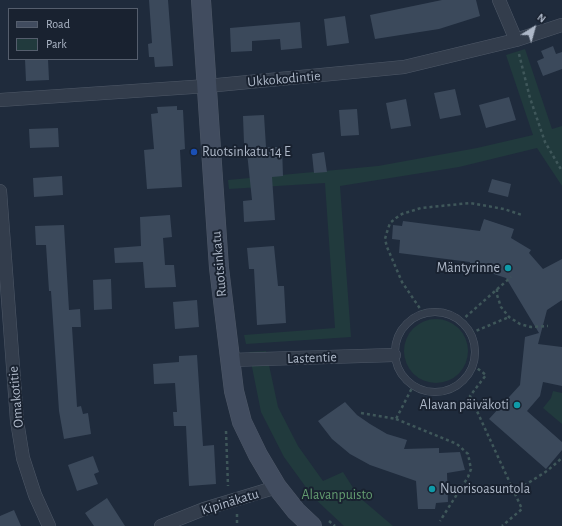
<!DOCTYPE html>
<html>
<head>
<meta charset="utf-8">
<style>
	body { margin:0 }
	#map { position:relative; width:562px; height:526px; overflow:hidden; background:#1f2b3c; font-family:"Alegreya Sans",sans-serif }
	canvas { display:block }
	.legend { position:absolute; left:8px; top:8px; width:130px; height:52px; box-sizing:border-box; background:#192230; border:1px solid #555e6d; margin:0; padding:5px 7px; list-style:none; font-size:12px; color:#aeb8c8 }
	.legend li { display:flex; align-items:center; gap:8px; height:20px }
	.legend b { width:20px; border:1px solid #555e6d }
	.north { position:absolute; left:514px; top:8px; width:40px; height:40px; -webkit-text-stroke:3px #192230; paint-order:stroke; rotate:37deg; font-size:11px; font-weight:700; line-height:16px; text-align:center; color:#aeb8c8 }
	.north::after { content:''; display:block; margin:auto; width:14px; height:18px; background:#aeb8c8; clip-path:polygon(50% 0,100% 100%,50% 72%,0 100%) }
</style>
</head>
<body>
<div id="map">
<canvas width="562" height="526"></canvas>
<ul class="legend">
<li><b style="height:5px;background:#414c5f"></b>Road</li>
<li><b style="height:11px;background:#213a3d"></b>Park</li>
</ul>
<div class="north">N</div>
</div>
<script>
const ctx = document.querySelector('canvas').getContext('2d');
ctx.lineJoin = 'round';
function fill(path, color) { ctx.fillStyle = color; ctx.fill(path, 'evenodd'); }
const poly = rows => new Path2D(rows.map(r => 'M' + r).join(''));
function trace(path, color, width, dash) { ctx.strokeStyle = color; ctx.lineWidth = width; ctx.lineCap = dash ? 'butt' : 'round'; ctx.setLineDash(dash || []); ctx.stroke(path); }
function drawText(font, color, halo, rows, align = 'center') {
  ctx.font = font + ' "Alegreya Sans",sans-serif'; ctx.lineWidth = 4; ctx.setLineDash([]); ctx.textBaseline = 'middle'; ctx.strokeStyle = halo; ctx.fillStyle = color; for (const [text, x, y, turn = 0] of rows) {
    ctx.save(); ctx.translate(x, y); ctx.rotate((+turn || 0) * Math.PI / 180); ctx.textAlign = isNaN(turn) ? turn : align; if (halo) ctx.strokeText(text, 0, 0); ctx.fillText(text, 0, 0); ctx.restore();
  }
}
const green = poly([
	[525,49,552,129,562,126,562,186,537,148,459,167,340,186,351,337,246,344,244,335,335,328,325,183,229,189,228,180,378,166,477,148,533,135,506,55],
	'404 351a32 32 0 1 1 64 0a32 32 0 1 1-64 0Z',
	[266,351,278,407,298,446,323,481,343,472,359,497,393,526,344,526,313,497,284,457,261,412,249,352],
	[553,391,562,393,562,424,543,408,551,398]
]);
const building = poly([
	[149,0,168,0,173,66,155,67,154,57,149,57,148,44,152,43],
	[442,0,476,0,480,16,439,29,375,39,370,15],
	[345,16,349,43,327,46,324,19],
	[300,22,302,48,281,50,280,39,252,41,252,51,231,52,230,28],
	[553,46,556,54,562,52,562,69,543,76,537,61,544,58,541,51],
	[25,59,48,59,49,80,26,81],
	[455,89,461,115,440,119,434,93],
	[509,97,516,120,486,128,479,105],
	[406,99,411,126,391,129,386,103],
	[177,106,177,110,183,110,185,149,180,150,182,187,147,189,144,150,154,149,151,114,158,113,157,107],
	[357,109,359,135,341,136,339,110],
	[264,115,266,147,282,147,283,176,272,177,275,220,244,222,243,201,252,200,246,143,244,143,243,116],
	[58,128,59,147,30,148,29,129],
	[324,152,327,172,314,173,312,154],
	[62,176,63,195,34,197,33,178],
	[492,179,511,184,508,197,488,192],
	[170,215,172,237,163,238,165,265,174,265,176,287,145,288,143,262,115,263,114,248,141,246,140,217],
	[484,219,514,229,511,238,531,250,529,253,543,269,562,259,562,300,547,310,538,344,562,347,562,386,543,382,540,396,527,411,562,442,562,450,546,469,489,419,520,385,525,337,539,333,506,278,469,266,470,262,399,253,400,240,392,239,393,225,402,226,403,221,480,231],
	[64,225,69,310,80,309,81,327,72,327,77,407,81,406,83,414,88,413,91,434,64,439,59,411,51,291,49,291,46,245,36,245,35,226],
	[274,246,278,286,284,286,286,323,257,325,254,269,249,269,247,248],
	[111,279,112,309,94,310,93,280],
	[197,300,199,327,175,329,173,302],
	[197,355,203,446,214,445,216,484,189,486,186,426,174,426,173,412,177,412,175,383,154,384,153,364,179,362,179,356],
	[345,402,357,415,370,424,387,434,407,440,404,449,439,448,439,453,460,452,465,470,447,473,448,502,436,503,435,509,418,509,416,481,370,465,350,454,332,439,318,421],
	[93,456,99,472,94,474,98,484,77,491,68,465],
	[107,498,125,526,94,526,85,513],
	[14,510,21,526,0,526,0,516]
]);
const path = poly([
	[519,54,530,98,545,142,562,171],
	[497,289,497,295,501,307,509,317,520,324,531,327,548,326],
	[423,313,402,282,387,247,385,239,387,232,390,223,396,218,402,214,421,208,470,203,504,209,522,215],
	[461,321,511,277],
	[471,333,509,317],
	[473,365,486,375,470,396,522,509,502,526],
	[361,413,396,419,413,386],
	[396,419,457,444,468,454,471,469,468,477,440,521],
	[226,431,228,486],
	[514,492,547,471,562,458],
	[237,514,237,526],
	[329,521,335,526]
]);
const lane = poly([
	'395 352a40 40 0 1 1 80 0a40 40 0 1 1-80 0Z'
]);
const street = poly([
	[499,0,516,40],
	[0,100,207,86,404,67,516,40,562,25],
	[0,191,17,421,23,458,35,495,49,526],
	[230,360,394,355],
	[161,526,204,509,277,487]
]);
const secondary = poly([
	[201,0,219,268,234,391,242,422,258,455,277,487,296,511,312,526]
]);
const markers = [
	[194,152,4,"#1a4fb4"],
	[508,268,4,"#0f9aa8"],
	[517,405,4,"#0f9aa8"],
	[432,489,4,"#0f9aa8"]
];
const streetNames = [
	["Ukkokodintie",284,79,-5],
	["Ruotsinkatu",219,264,-95],
	["Lastentie",312,358,-2],
	["Omakotitie",16,397,-95],
	["Kipinäkatu",230,502,-17]
];
const poiNames = [
	["Ruotsinkatu 14 E",202,152],
	["Mäntyrinne",500,268,"right"],
	["Alavan päiväkoti",509,405,"right"],
	["Nuorisoasuntola",440,489]
];
const parkNames = [
	["Alavanpuisto",337,495]
];
fill(green, '#213a3d');
fill(building, '#3b495b');
trace(lane, '#4e5867', 8);
trace(street, '#4e5867', 14);
trace(secondary, '#4e5867', 20);
trace(path, '#3f575a', 2.5, [3, 3]);
trace(lane, '#333d4c', 7);
trace(street, '#333d4c', 13);
trace(secondary, '#414c5f', 19);
for (const [x, y, r, color] of markers) { const dot = new Path2D(); dot.arc(x, y, r, 0, 2 * Math.PI); ctx.fillStyle = color; ctx.fill(dot); trace(dot, '#192230', 1.5); }
drawText('14px', '#aeb8c8', '#192230', streetNames);
drawText('14px', '#aeb8c8', '#192230', poiNames, 'left');
drawText('14px', '#639c70', '#192230', parkNames);
</script>
</body>
</html>
